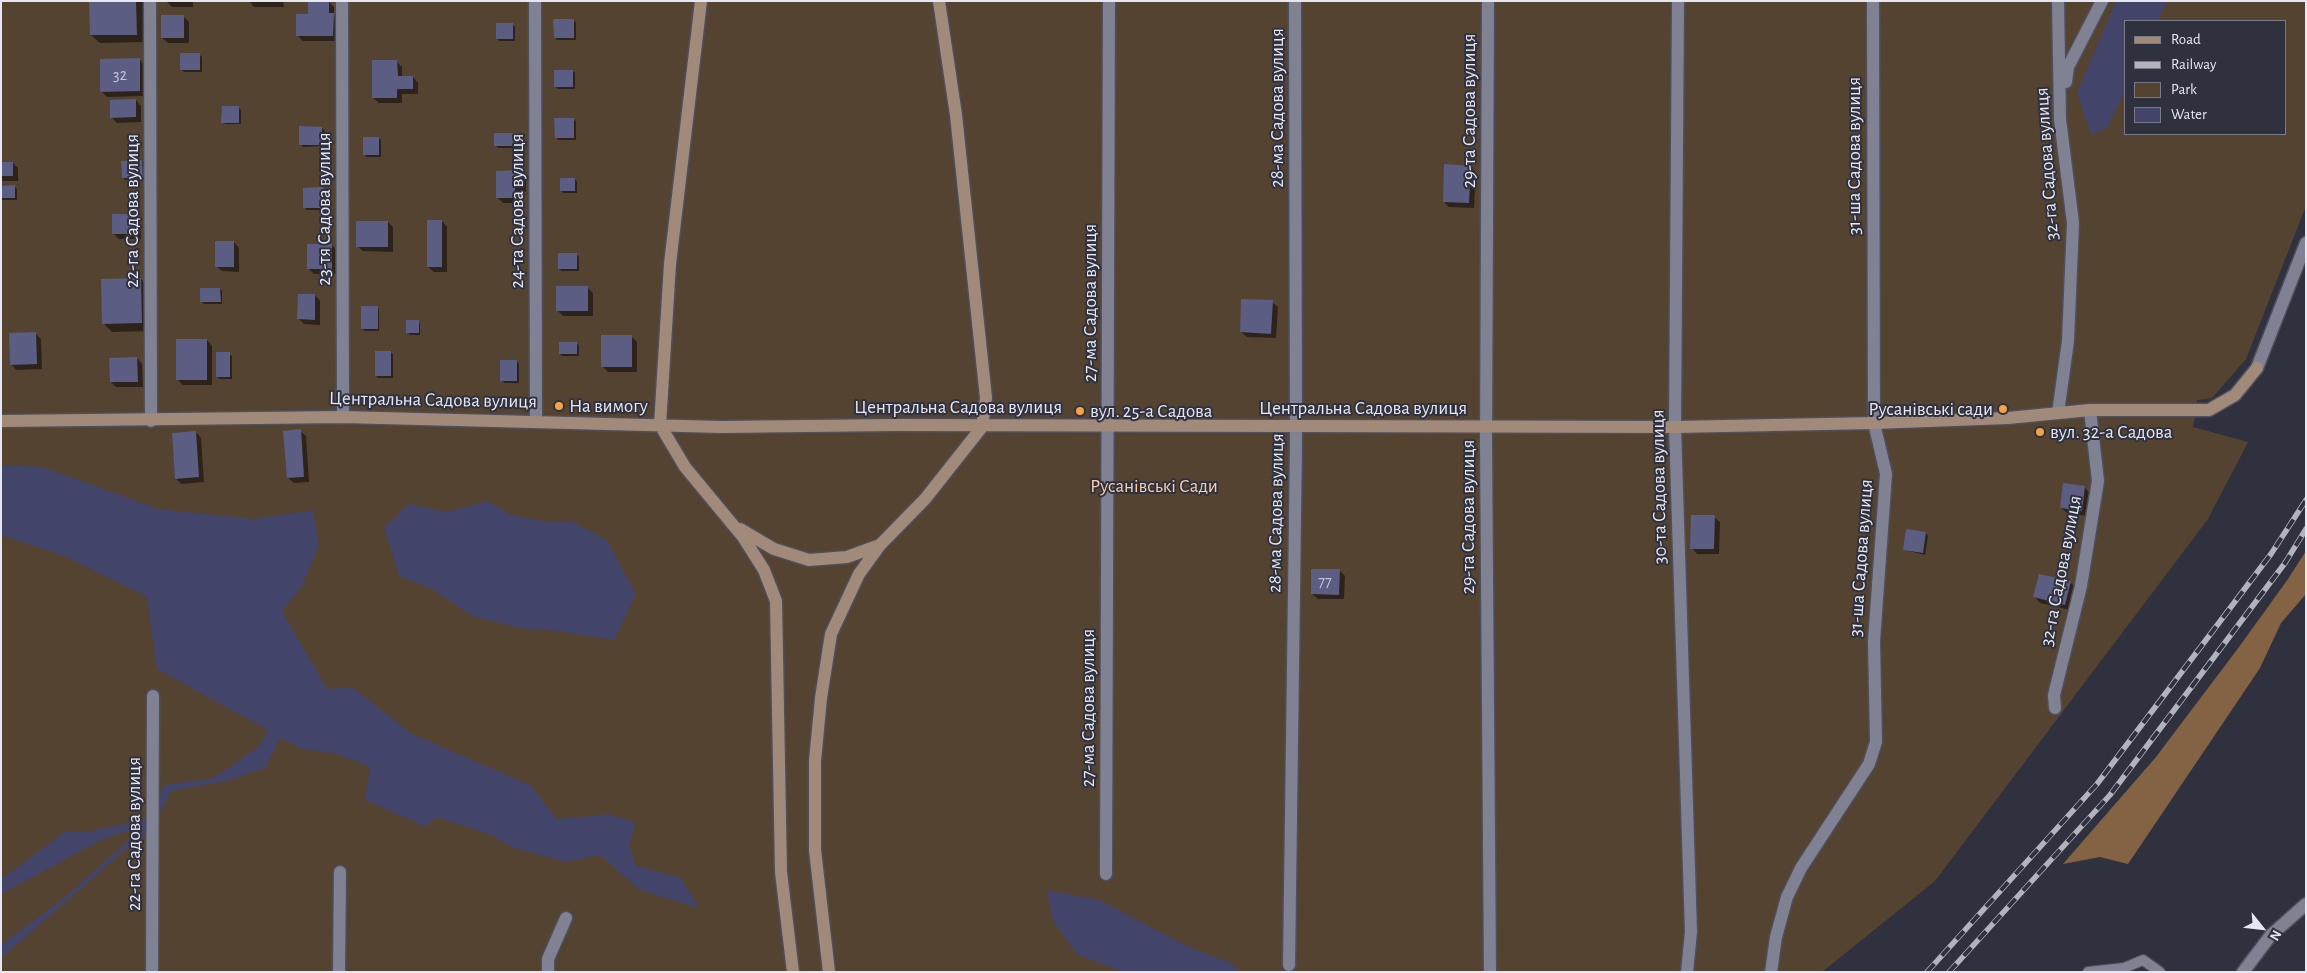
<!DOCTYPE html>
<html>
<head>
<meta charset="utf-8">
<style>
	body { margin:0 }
	#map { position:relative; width:2307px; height:973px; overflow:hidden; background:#30313f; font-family:"Alegreya Sans",sans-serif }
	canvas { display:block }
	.frame { position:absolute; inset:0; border:2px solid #e6e7f0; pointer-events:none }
	.legend { position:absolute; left:2124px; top:20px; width:162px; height:115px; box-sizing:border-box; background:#30313f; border:1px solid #797a86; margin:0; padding:6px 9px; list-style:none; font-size:15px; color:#e6e7f0 }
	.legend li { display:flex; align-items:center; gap:10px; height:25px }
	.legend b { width:25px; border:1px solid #797a86 }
	.north { position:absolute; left:2237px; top:903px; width:50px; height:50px; -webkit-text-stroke:4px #30313f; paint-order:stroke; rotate:119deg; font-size:14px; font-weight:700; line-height:20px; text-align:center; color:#e6e7f0 }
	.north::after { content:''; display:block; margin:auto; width:18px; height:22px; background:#e6e7f0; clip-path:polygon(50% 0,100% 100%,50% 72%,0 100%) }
</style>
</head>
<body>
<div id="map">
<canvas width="2307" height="973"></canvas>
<div class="frame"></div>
<ul class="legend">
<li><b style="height:6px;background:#a28a7a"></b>Road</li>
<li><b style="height:6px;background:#b2b3bd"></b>Railway</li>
<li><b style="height:14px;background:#554331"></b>Park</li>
<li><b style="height:14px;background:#434469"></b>Water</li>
</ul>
<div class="north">N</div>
</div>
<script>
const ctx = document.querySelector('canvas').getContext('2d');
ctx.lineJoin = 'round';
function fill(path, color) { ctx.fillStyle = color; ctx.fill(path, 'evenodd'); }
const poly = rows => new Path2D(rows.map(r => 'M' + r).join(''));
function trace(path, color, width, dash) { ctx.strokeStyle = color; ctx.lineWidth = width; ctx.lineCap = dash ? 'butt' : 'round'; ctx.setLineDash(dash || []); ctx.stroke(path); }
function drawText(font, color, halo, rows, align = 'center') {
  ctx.font = font + ' "Alegreya Sans",sans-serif'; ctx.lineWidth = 4; ctx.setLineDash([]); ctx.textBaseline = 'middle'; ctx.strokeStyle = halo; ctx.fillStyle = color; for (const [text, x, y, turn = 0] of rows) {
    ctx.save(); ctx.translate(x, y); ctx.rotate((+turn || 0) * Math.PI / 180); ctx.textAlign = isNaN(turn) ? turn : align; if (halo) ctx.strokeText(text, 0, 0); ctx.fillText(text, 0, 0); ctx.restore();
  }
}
const green = poly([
	[1,1,2306,1,2306,206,2246,359,2212,398,2197,400,2193,427,2248,442,2208,519,1935,881,1822,972,1,972],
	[2126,21,2286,21,2286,134,2126,134]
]);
const forest = poly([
	[2306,551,2306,594,2281,623,2260,668,2128,864,2100,857,2063,864,2156,757,2239,647,2288,579]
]);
const water = poly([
	[2116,1,2167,1,2158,21,2126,21,2126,89,2107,128,2091,134,2077,93],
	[1,465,43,467,158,509,254,519,313,510,319,545,302,586,282,611,327,689,352,687,412,734,530,785,557,819,610,814,636,823,629,844,636,866,681,878,699,908,640,890,600,855,565,862,512,847,489,834,436,817,426,827,365,800,370,767,336,754,302,749,280,738,265,768,226,781,171,791,149,835,140,837,1,958,1,945,64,898,144,826,103,839,1,894,1,879,66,831,91,831,149,819,164,785,214,778,259,746,268,730,157,669,147,597,64,556,1,535],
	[488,501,511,515,547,522,573,522,607,540,636,594,614,640,558,631,520,628,472,616,432,589,399,576,384,527,409,504,447,512],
	[1047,890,1099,900,1187,946,1229,962,1240,972,1123,972,1078,955,1053,921]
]);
const shadow = poly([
	[90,1,144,1,145,42,100,43,91,35],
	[166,1,193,1,193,7,172,7],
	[249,1,283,1,284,7,254,7],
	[329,2,334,7,334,16,338,20,338,41,303,41,297,35,309,15],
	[183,16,189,22,189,43,168,43,162,38],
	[574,20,576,23,576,40,557,40,555,38],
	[513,25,515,27,515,41,499,41,497,38],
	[199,54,202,57,202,72,184,72,181,69],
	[139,59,145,65,145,96,107,97,102,92],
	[397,62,402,67,402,77,413,77,418,83,418,94,402,94,402,103,379,103,373,98],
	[573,71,575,73,575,89,558,89,555,86],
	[136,100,141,106,141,122,117,123,111,117],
	[239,108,241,110,241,124,225,124,223,122],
	[573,119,576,121,576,140,558,140,556,137],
	[321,128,324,130,324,146,303,147,300,144],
	[518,134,520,137,520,148,498,148,495,145],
	[379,138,381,140,381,157,366,157,364,154],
	[142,161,144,164,145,180,125,180,123,178],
	[1,163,13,163,18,168,18,181,1,181],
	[1470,167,1476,172,1474,208,1449,207,1444,202],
	[521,172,526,177,526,192,520,192,520,203,503,203,498,198],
	[575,179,577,182,577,193,563,193,561,190],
	[1,187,15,187,17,189,17,200,2,200],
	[323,189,325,191,325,210,307,210,304,207],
	[135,215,140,221,141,239,119,239,114,234],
	[442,221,447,227,447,272,434,272,428,267],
	[388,222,393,227,393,252,363,251,357,246],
	[234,242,239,248,239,272,222,271,216,266],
	[332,245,337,251,337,274,314,274,309,269],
	[577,255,579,257,579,271,562,271,559,269],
	[141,279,149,288,150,331,112,332,103,323],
	[587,287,593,293,593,316,563,316,557,310],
	[220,289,222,291,222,304,204,304,201,301],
	[314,295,320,300,320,325,304,324,299,319],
	[1272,302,1278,307,1276,338,1247,337,1241,332],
	[377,307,379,309,379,331,365,331,362,329],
	[418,322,420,324,420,335,410,335,408,333],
	[36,334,41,339,42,369,16,370,11,364],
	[631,336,637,342,637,372,608,372,603,367],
	[207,340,212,346,212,385,183,385,177,379],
	[576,343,579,345,579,356,562,356,560,354],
	[390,352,393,354,393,378,378,378,376,376],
	[229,354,232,356,232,379,220,379,217,377],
	[137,358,142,364,143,387,116,387,111,382],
	[517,361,519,364,519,383,504,383,502,380],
	[300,431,306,436,309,482,294,483,288,478],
	[196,432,201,438,204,482,182,484,176,479],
	[2084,487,2090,493,2087,516,2067,513,2061,508],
	[1714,517,1720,522,1719,554,1697,554,1692,548],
	[1926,533,1928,536,1925,555,1905,550],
	[1339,570,1345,576,1344,599,1318,599,1312,594],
	[2070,582,2076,588,2070,610,2040,603,2035,597]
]);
const building = poly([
	[89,1,136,1,137,35,90,35],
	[308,1,329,1,329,13,334,13,333,36,296,36,296,14,308,14],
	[161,15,184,15,184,38,161,38],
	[553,19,574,19,574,38,554,38],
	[496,23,513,23,513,39,496,39],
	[180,53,200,53,200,70,180,70],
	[140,58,140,91,100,92,100,59],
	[372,60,397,60,398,76,413,76,413,89,397,89,397,98,372,98],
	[554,70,573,70,573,87,554,87],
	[136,99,136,117,110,118,110,100],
	[222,106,239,106,239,123,221,123],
	[554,118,574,118,574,138,555,138],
	[299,126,322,127,322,145,299,145],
	[494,133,518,133,518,146,494,146],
	[363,137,379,137,379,155,363,155],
	[142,160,143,178,122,178,121,161],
	[1,162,13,162,13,176,1,176],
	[1444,164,1471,166,1469,203,1443,202],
	[521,170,521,187,515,187,515,198,496,198,496,171],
	[560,178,575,178,575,191,560,191],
	[15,185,15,198,1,198,1,186],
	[323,187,323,208,303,208,303,188],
	[112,214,135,214,136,234,112,234],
	[427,220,442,220,442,267,427,267],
	[356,221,388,221,388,247,356,247],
	[215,241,234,241,234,267,215,267],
	[307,244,332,244,332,269,307,269],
	[558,253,577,253,577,269,558,269],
	[141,278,142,323,102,324,101,279],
	[556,286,588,286,588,311,556,311],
	[200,288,220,288,221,302,200,302],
	[298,294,315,294,315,320,297,319],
	[1241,299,1273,300,1271,334,1240,332],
	[361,306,378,306,378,329,361,329],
	[406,320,419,320,419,333,406,333],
	[36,332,37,364,10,365,9,333],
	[601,335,632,335,632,367,601,367],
	[176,339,207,339,207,380,176,380],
	[559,342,577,342,577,354,559,354],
	[375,351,391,351,391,376,375,376],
	[216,352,230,352,230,377,216,377],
	[137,357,138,382,110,382,109,358],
	[500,360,517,360,517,381,500,381],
	[301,429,304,477,287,478,283,431],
	[196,431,199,477,175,479,172,433],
	[2063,483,2085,486,2082,511,2060,508],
	[1691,515,1715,515,1714,549,1690,549],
	[1906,529,1926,532,1923,553,1903,550],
	[1311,569,1340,569,1339,595,1311,594],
	[2039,574,2071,581,2065,605,2033,597]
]);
const lane = poly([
	[2088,972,2124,968,2143,960,2160,972]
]);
const street = poly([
	[150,1,151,421],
	[342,1,343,417],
	[535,1,536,420],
	[1488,1,1486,442,1490,972],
	[1678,1,1675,427,1691,932,1687,972],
	[2066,82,2068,67,2102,1],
	[2257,368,2306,243],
	[2058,413,2068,341,2073,223,2060,119,2058,1],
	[2055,708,2054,695,2081,586,2098,481,2090,410],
	[1106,874,1109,1],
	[1289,965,1296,443,1295,1],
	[152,972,153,696],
	[339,972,340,872],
	[548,972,548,959,566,918],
	[1771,972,1776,937,1787,897,1801,868,1869,764,1876,742,1874,641,1886,474,1874,423,1873,1],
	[2243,972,2271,935,2306,904]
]);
const secondary = poly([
	[701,1,670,264,660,425,685,467,743,537,764,570,776,601,781,872,793,972],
	[1,421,343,417,721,427,895,425,1675,427,1874,423,2008,418,2090,410,2209,410,2235,395,2257,368],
	[740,529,774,549,809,560,847,557,880,545],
	[829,972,815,850,815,761,821,698,831,634,859,574,880,545,925,499,982,427,986,398,956,115,939,1]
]);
const rail = poly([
	[1927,972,2097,784,2271,554,2306,500],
	[1949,972,2110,795,2285,563,2306,529]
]);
const markers = [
	[559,406,5,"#f5a345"],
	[2003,409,5,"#f5a345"],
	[1080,411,5,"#f5a345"],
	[2040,432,5,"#f5a345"]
];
const numberNames = [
	["32",120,75],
	["77",1325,582]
];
const streetNames = [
	["28-ма Садова вулиця",1277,108,-90],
	["29-та Садова вулиця",1469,111,-90],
	["31-ша Садова вулиця",1854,156,-90],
	["32-га Садова вулиця",2047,164,-94],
	["23-тя Садова вулиця",324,209,-90],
	["22-га Садова вулиця",132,211,-90],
	["24-та Садова вулиця",517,211,-90],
	["27-ма Садова вулиця",1090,303,-90],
	["Центральна Садова вулиця",433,400,1],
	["Центральна Садова вулиця",958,407],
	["Центральна Садова вулиця",1363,408],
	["30-та Садова вулиця",1659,487,-91],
	["28-ма Садова вулиця",1276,513,-89],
	["29-та Садова вулиця",1468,517,-90],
	["31-ша Садова вулиця",1861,558,-86],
	["32-га Садова вулиця",2061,571,-79],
	["27-ма Садова вулиця",1088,708,-90],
	["22-га Садова вулиця",134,834,-90]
];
const poiNames = [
	["На вимогу",569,406],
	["Русанівські сади",1993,409,"right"],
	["вул. 25-а Садова",1090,411],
	["вул. 32-а Садова",2050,432]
];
const parkNames = [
	["Русанівські Сади",1154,486]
];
fill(green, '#554331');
fill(forest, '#836344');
fill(water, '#434469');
fill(shadow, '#0007');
fill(building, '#5b5d83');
trace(lane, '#4e4f5b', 12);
trace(street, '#4e4f5b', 15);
trace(secondary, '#4e4f5b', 15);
trace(lane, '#808192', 10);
trace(street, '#808192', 12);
trace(secondary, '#a28a7a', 12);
trace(rail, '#b2b3bd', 5.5);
trace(rail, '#30313f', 4, [11]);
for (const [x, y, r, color] of markers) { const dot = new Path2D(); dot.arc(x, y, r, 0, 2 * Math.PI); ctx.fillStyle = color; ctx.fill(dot); trace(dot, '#30313f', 2); }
drawText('16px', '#c3c4d5', null, numberNames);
drawText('19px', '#e6e7f0', '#30313f', streetNames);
drawText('19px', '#e6e7f0', '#30313f', poiNames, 'left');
drawText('19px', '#f9cea4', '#30313f', parkNames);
</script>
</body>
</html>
